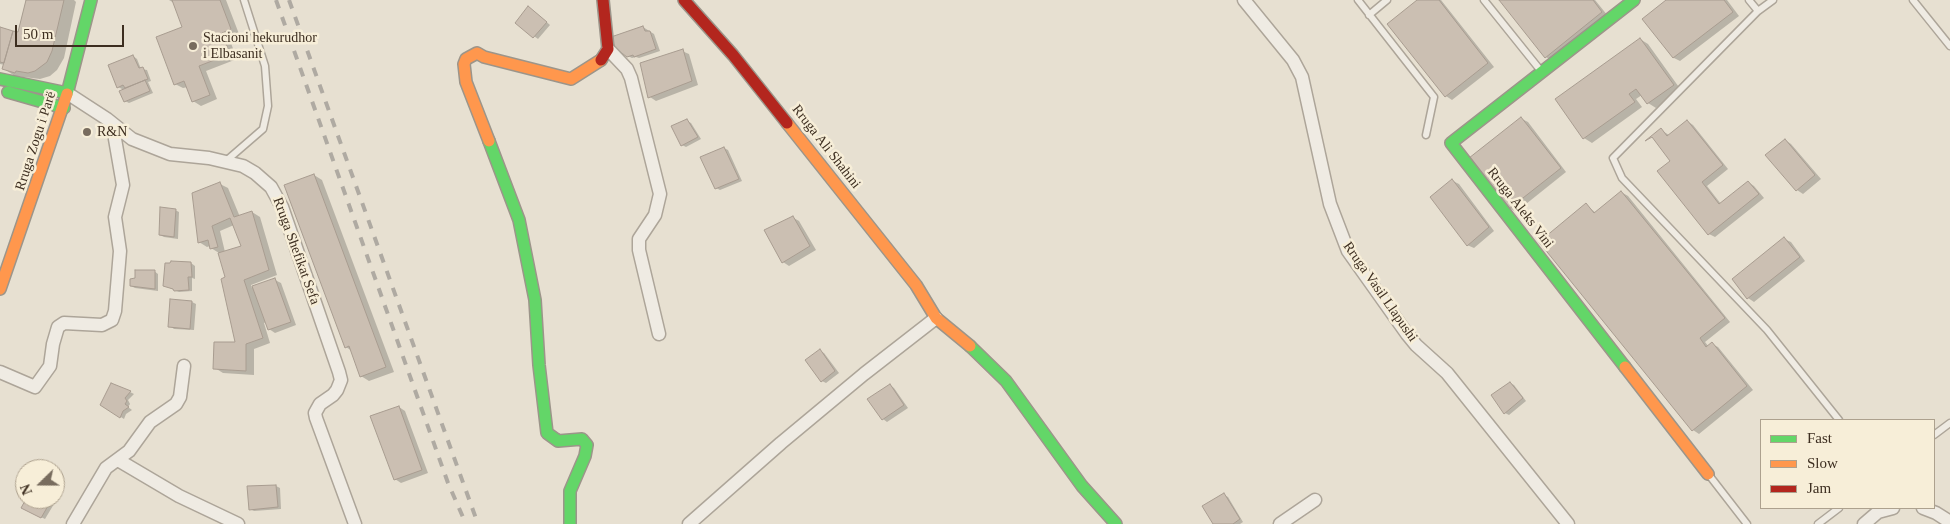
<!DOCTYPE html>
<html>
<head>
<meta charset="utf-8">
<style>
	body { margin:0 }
	#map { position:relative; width:1950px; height:524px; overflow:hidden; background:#e7e0d1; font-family:"Times New Roman",serif }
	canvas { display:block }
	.legend { position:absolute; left:1760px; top:419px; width:175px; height:90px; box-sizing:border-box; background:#f7eed8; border:1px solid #ada18e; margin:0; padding:6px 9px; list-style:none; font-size:15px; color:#3d2e20 }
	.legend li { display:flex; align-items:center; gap:10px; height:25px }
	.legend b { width:25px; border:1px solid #ada18e }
	.north { position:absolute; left:15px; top:459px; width:50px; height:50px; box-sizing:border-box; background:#f7eed8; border:1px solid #ada18e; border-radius:50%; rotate:248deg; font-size:14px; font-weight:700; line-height:20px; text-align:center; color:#3d2e20 }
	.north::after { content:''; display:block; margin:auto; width:18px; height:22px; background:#786c5e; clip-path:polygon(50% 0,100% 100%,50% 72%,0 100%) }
	.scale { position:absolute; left:15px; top:25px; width:109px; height:22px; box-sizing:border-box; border:2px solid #3d2e20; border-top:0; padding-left:6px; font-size:15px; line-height:18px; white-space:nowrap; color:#3d2e20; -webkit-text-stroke:4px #f7eed8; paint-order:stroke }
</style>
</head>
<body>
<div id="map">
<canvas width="1950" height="524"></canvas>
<ul class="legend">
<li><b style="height:6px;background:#63d668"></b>Fast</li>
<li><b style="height:6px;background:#ff974d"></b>Slow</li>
<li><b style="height:6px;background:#b3261e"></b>Jam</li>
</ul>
<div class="north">N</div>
<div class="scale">50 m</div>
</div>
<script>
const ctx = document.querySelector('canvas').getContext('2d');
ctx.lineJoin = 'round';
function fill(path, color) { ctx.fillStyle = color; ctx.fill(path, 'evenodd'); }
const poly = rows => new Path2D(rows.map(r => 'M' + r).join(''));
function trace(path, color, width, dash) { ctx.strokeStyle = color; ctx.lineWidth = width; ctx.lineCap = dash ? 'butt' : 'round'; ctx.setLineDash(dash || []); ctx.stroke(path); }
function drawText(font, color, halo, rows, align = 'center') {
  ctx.font = font + ' "Times New Roman",serif'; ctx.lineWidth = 5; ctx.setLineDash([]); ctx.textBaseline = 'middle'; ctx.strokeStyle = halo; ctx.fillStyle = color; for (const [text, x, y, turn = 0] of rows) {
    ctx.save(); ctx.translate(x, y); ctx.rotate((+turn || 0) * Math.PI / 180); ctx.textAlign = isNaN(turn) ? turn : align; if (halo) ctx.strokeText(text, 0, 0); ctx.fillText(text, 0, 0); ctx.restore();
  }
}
const shadow = poly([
	[27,0,74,0,76,2,64,58,57,70,50,76,40,79,15,76,4,69,5,65,0,64,0,28,19,33],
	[169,0,226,0,239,34,229,38,237,59,206,71,217,99,201,106,193,101,188,87,183,88,175,84,184,28,174,3],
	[1419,0,1441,0,1494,67,1452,100,1446,96],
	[1501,0,1595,0,1608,16,1552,61,1546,57],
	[1668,0,1727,0,1739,16,1680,61,1674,58,1644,19],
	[533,10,550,25,538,39,516,23],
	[643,27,654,34,660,51,639,58,636,57,632,58,628,56],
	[1640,39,1648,44,1681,90,1656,108,1648,103,1642,95,1636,99,1642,107,1592,143,1584,138],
	[682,51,689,54,698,85,656,101,650,97],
	[133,56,137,59,141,69,147,70,151,81,148,82,153,93,129,103,125,101,124,90,118,87],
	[1522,119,1528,122,1566,172,1516,212,1509,208],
	[687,121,691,123,701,139,686,147,682,145],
	[1687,121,1693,125,1728,169,1707,186,1721,204,1748,182,1754,186,1764,198,1715,237,1709,234,1672,161,1661,130,1669,135],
	[1785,140,1791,144,1821,179,1803,194,1797,190],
	[724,148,728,150,742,181,720,190,716,188],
	[314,175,322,180,394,372,369,381,361,376,352,351,346,347],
	[1453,181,1459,184,1494,231,1474,248,1467,245],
	[220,184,228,188,240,217,252,212,260,217,277,275,251,285,252,288,275,280,281,283,296,325,275,333,269,329,266,322,264,323,270,343,254,349,254,375,223,373,215,368,237,344,227,277,219,253,211,248,210,246,207,247,199,242],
	[234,225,242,246,225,252,220,231],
	[1621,192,1628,196,1730,322,1705,342,1709,347,1712,344,1718,347,1753,390,1699,434,1693,430,1586,205,1596,213],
	[175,210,179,212,178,239,164,237,160,235],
	[792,217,799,221,816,250,789,266,783,262],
	[1784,239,1791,242,1805,261,1754,302,1748,298],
	[191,263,195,266,195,279,192,278,192,291,179,292,165,286],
	[154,271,158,274,158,291,135,288,131,286],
	[192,302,196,304,194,330,174,329,170,326],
	[820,351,824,353,839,373,826,383,822,381],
	[1510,383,1514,385,1526,401,1509,415,1505,413,1493,395],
	[890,385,894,388,908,408,887,422,883,419,869,399],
	[130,392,134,394,128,400,130,404,128,407,132,410,126,414,124,419,102,405],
	[399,407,405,411,428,473,401,483,395,479],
	[276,486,280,488,281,509,254,511,250,509],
	[1224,495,1228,497,1243,522,1240,524,1214,524],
	[55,498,57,499,45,519,23,508,27,499]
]);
const building = poly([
	[26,0,64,0,52,51,47,62,35,71,28,73,16,71,15,73,2,69,13,31,18,32,26,0],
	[172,0,220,0,231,29,222,33,230,54,199,66,210,95,192,102,184,81,174,85,156,37,182,27,172,0],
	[1417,0,1439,0,1488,63,1445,97,1387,24,1417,0],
	[1499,0,1593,0,1602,12,1545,58,1499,0],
	[1666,0,1724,0,1733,12,1673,58,1642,19,1666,0],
	[528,6,547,22,533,38,515,23,528,6],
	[643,26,645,31,650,31,656,49,634,57,633,55,627,57,615,48,611,37,643,26],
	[0,27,13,31,4,63,0,62,0,27],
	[1640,38,1674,85,1647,104,1636,89,1629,94,1635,102,1583,139,1555,99,1640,38],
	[683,49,692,81,648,98,640,63,683,49],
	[133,55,139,68,143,67,148,79,125,88,123,85,117,88,108,65,133,55],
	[145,80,150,91,124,102,119,91,145,80],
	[1521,117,1561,168,1509,209,1469,158,1521,117],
	[687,119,698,137,681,146,671,126,687,119],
	[1687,120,1723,165,1702,182,1719,204,1748,181,1759,194,1708,235,1657,171,1670,161,1652,137,1645,141,1661,128,1667,136,1687,120],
	[1785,139,1815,175,1796,191,1765,155,1785,139],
	[724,147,739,179,715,189,700,157,724,147],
	[314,174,386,367,360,377,349,346,345,348,284,185,314,174],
	[1452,179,1489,227,1467,246,1430,197,1452,179],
	[220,182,234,217,252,211,269,270,244,280,263,338,246,344,246,371,213,369,214,342,235,342,221,279,225,277,218,253,241,246,230,218,212,226,218,247,210,249,208,240,198,243,192,193,220,182],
	[1621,191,1725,318,1700,338,1706,347,1712,342,1747,386,1692,431,1539,242,1586,203,1594,213,1621,191],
	[160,207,176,209,174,237,159,235,160,207],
	[793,216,810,246,782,263,764,230,793,216],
	[1784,237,1800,257,1747,299,1732,279,1784,237],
	[171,261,191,262,192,277,188,277,189,290,174,291,173,289,163,286,165,263,170,263,171,261],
	[135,270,155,270,155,289,130,286,130,279,135,278,135,270],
	[275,278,291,322,268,330,252,286,275,278],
	[170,299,192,301,190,329,168,327,170,299],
	[820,349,835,371,821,382,805,360,820,349],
	[1510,382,1523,398,1504,414,1491,395,1510,382],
	[111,383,131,391,125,398,127,401,125,404,129,407,123,411,120,418,100,405,111,383],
	[890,384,904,405,882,420,867,399,890,384],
	[399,406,422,470,394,480,370,416,399,406],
	[276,485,278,507,249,510,247,486,276,485],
	[1224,493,1240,519,1233,524,1213,524,1202,506,1224,493],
	[26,499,52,499,41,518,21,508,26,499]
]);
const lane = poly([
	[1358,0,1434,97,1426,135],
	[1484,0,1541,71],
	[1749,0,1758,11],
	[1773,0,1758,11,1613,158,1622,178,1767,330,1839,420],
	[1913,0,1950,46],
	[1369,15,1387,0],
	[226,161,263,129,268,106,265,66,244,0],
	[1934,435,1950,423],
	[1709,475,1747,524],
	[1818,524,1839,508]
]);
const street = poly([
	[1244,0,1293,60,1302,77,1330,204,1348,251,1407,334,1416,345,1447,373,1568,524],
	[608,49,627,69,631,78,660,194,655,215,639,239,639,250,659,334],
	[67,93,107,119,132,139,170,154,209,158,243,166,255,173,271,187,282,207,339,372,341,380,337,390,333,395,320,404,315,413,316,418,355,524],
	[0,372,35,387,50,366,53,344,58,327,64,323,102,325,112,320,115,311,120,251,115,217,123,185,115,139,118,128],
	[118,460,179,496,238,524],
	[1923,508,1936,513,1950,522],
	[73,524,106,468,129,451,150,422,176,404,180,397,184,366],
	[689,524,781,443,864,374,936,318],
	[1280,524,1315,500],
	[1864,524,1878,512,1893,508]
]);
const fast = poly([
	[0,79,67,93],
	[8,92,64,108],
	[67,94,91,0],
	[489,141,519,220,535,300,539,365,547,433,558,441,582,439,587,445,585,456,570,491,570,524],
	[970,346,1006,381,1082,486,1116,524],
	[1625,367,1451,143,1634,0]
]);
const slow = poly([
	[787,123,916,285,936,318,970,346],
	[489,141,466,82,464,64,466,59,477,53,484,57,571,79,601,60],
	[0,289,67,94],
	[1625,367,1708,474]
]);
const jam = poly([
	[684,0,733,55,787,123],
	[601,60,608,49,603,0]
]);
const rail = poly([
	[276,0,448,483,466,524],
	[289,0,478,524]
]);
const markers = [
	[193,46,5,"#786c5e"],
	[87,132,5,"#786c5e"]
];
const poiNames = [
	["Stacioni hekurudhor",203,38],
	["i Elbasanit",203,54],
	["R&N",97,132]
];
const streetNames = [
	["Rruga Zogu i Parë",36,141,-72],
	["Rruga Ali Shahini",826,147,52],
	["Rruga Aleks Vini",1520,208,52],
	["Rruga Shefikat Sefa",296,251,70],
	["Rruga Vasil Llapushi",1380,292,55]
];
fill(shadow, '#0003');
fill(building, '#cbbfb2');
trace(building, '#a89c90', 1);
trace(lane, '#ada599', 9);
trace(street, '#ada599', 15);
trace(fast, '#9c958a', 14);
trace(slow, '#9c958a', 14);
trace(jam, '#9c958a', 14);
trace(lane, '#efebe3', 6);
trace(street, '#efebe3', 12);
trace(fast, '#63d668', 11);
trace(slow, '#ff974d', 11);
trace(jam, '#b3261e', 11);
trace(rail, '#afaaa2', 4, [9, 9]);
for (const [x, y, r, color] of markers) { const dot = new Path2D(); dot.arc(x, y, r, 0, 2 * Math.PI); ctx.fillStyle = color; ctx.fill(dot); trace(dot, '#f7eed8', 2); }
drawText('14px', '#3d2e20', '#f7eed8', poiNames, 'left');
drawText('14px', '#3d2e20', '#f7eed8', streetNames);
</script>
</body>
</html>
